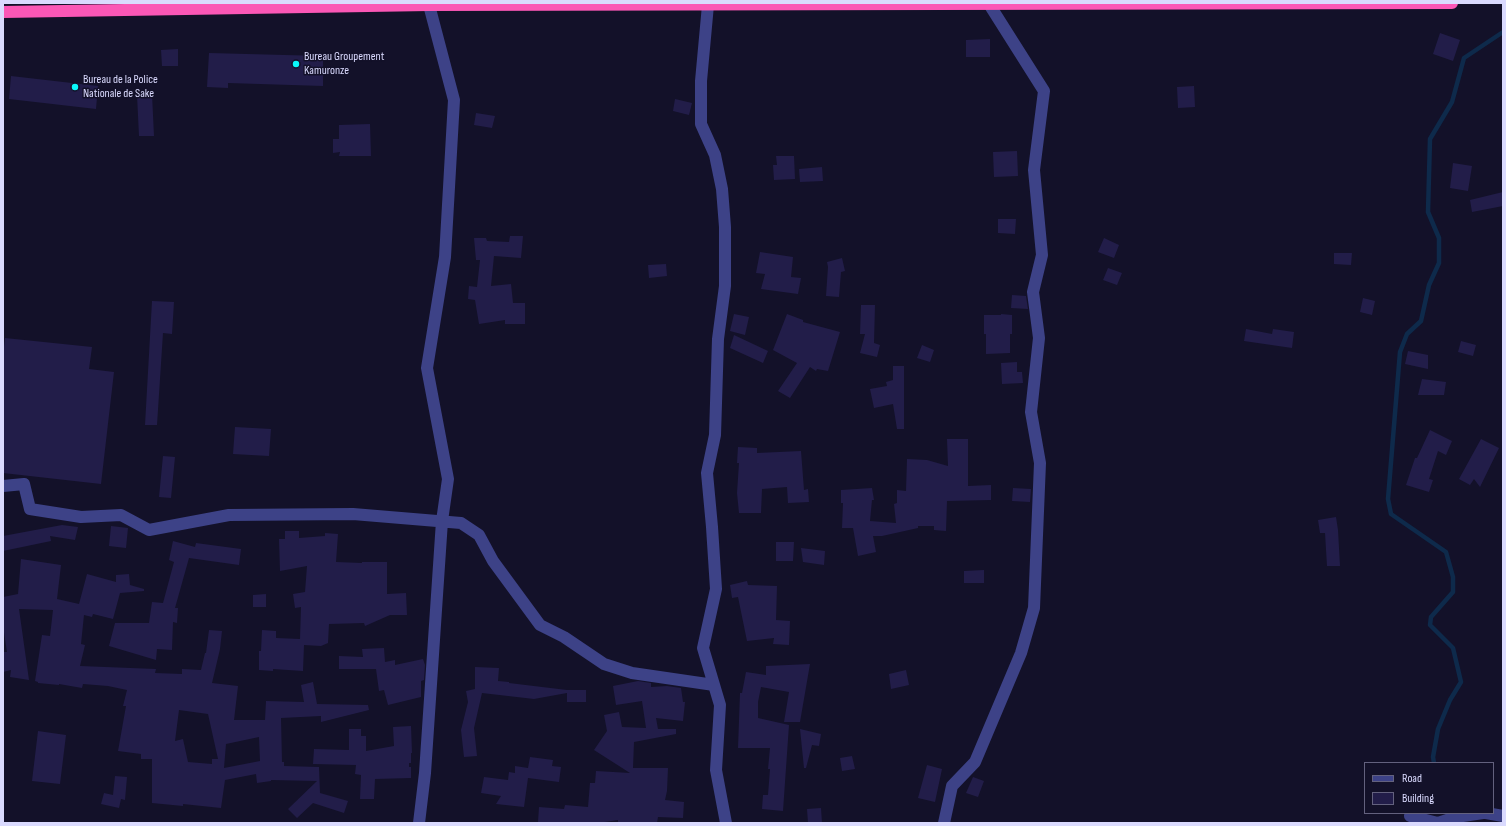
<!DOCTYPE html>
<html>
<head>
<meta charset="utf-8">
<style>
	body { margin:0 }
	#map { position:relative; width:1506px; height:826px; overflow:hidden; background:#131129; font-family:"Sofia Sans Condensed",sans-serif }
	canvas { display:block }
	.frame { position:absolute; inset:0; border:4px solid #dadafe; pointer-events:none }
	.legend { position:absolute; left:1364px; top:762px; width:130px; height:52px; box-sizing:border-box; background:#131129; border:1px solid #63617e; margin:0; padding:5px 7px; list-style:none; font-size:12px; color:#dadafe }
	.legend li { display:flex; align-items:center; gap:8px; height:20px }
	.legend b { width:20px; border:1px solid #63617e }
</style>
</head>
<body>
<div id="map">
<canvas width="1506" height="826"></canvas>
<div class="frame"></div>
<ul class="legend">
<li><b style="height:5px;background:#3d4287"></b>Road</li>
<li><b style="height:11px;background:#221d49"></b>Building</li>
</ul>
</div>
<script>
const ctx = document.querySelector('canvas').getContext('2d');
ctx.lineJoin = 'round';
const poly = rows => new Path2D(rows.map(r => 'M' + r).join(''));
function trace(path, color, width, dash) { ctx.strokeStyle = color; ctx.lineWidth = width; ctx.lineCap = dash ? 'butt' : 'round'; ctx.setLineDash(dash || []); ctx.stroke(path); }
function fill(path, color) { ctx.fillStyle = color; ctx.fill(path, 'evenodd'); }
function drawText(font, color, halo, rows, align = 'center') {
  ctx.font = font + ' "Sofia Sans Condensed",sans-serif'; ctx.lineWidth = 3; ctx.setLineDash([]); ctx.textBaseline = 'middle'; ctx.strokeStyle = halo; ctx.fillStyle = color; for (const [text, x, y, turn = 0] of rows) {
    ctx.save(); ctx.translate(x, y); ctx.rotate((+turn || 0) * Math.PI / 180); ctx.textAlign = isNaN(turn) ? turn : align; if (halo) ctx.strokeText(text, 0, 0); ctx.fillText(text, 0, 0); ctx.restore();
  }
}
const stream = poly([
	[1434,763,1433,757,1438,729,1450,700,1461,682,1453,648,1430,625,1431,617,1453,592,1453,577,1446,552,1391,514,1388,499,1400,352,1407,334,1421,321,1429,285,1439,263,1439,238,1428,212,1430,139,1452,102,1464,58,1503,32]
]);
const building = poly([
	[1440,33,1460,40,1453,61,1433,54],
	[990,39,990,57,966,57,966,40],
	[178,49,178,66,162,66,161,50],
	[209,53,323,56,323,86,228,83,228,88,207,87],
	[11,76,98,86,96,109,9,99],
	[1194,86,1195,107,1178,108,1177,87],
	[152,94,154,136,139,136,137,95],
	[675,99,692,103,689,115,673,111],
	[476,113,495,116,492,128,474,125],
	[370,124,371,156,339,156,340,152,333,153,333,139,339,139,339,125],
	[1017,151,1018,176,994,177,993,152],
	[776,156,794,156,795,179,774,180,773,165,777,165],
	[1453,163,1472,166,1468,191,1450,188],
	[822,167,823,181,800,182,799,169],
	[1503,192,1503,206,1472,212,1470,200],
	[998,219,1016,219,1015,234,998,233],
	[510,236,523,236,521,258,494,256,491,286,511,284,513,303,525,303,525,324,505,324,505,320,479,324,475,300,468,299,469,286,477,287,480,260,476,260,474,238,486,238,487,241,509,242],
	[1104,238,1119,245,1114,258,1098,252],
	[760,252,793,257,791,277,801,278,798,294,761,289,765,274,756,273],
	[1334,253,1352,253,1351,265,1334,264],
	[842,258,845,271,841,272,839,297,826,296,828,267,827,262],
	[666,264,667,276,649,278,648,265],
	[1108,268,1122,273,1117,285,1103,280],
	[1012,295,1026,296,1028,309,1011,308],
	[1363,298,1375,301,1372,315,1360,312],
	[152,301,174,302,172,334,163,333,157,425,145,425],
	[861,305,875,305,874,343,880,345,877,357,860,353,865,334,860,334],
	[734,314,749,317,745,335,730,331],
	[787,314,803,320,803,322,840,332,828,371,817,369,816,371,810,367,790,398,778,391,797,363,773,350],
	[1001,314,1012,315,1012,334,1010,334,1010,353,986,354,986,334,984,334,984,315,1001,315],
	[1246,329,1272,334,1273,329,1294,332,1292,348,1244,341],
	[734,335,768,351,763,363,730,348],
	[5,338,92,347,89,369,114,372,101,484,3,473,3,355],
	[1461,341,1476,345,1473,356,1458,352],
	[922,345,934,350,930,362,917,358],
	[1408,351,1428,355,1428,369,1405,364],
	[1017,362,1017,372,1022,372,1023,383,1002,384,1001,363],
	[893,366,904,366,904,429,897,429,893,404,874,408,870,389,887,386,886,382,893,380],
	[1422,379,1446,382,1444,395,1418,395],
	[235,427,271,429,269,456,233,454],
	[1430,430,1452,441,1446,455,1438,451,1429,479,1433,480,1429,492,1406,485,1415,458,1417,458],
	[947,439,968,439,968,486,991,485,991,500,947,501,946,531,934,530,934,526,918,526,918,528,882,536,873,536,876,552,858,556,853,528,842,528,843,503,841,503,841,490,872,488,874,500,872,500,870,521,896,523,894,504,897,503,897,490,906,491,907,459,927,460,948,466],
	[1481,439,1499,448,1480,487,1474,479,1470,485,1459,479],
	[738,447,757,448,757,453,801,451,804,490,808,489,809,502,788,503,787,487,762,489,761,513,739,513,737,493,739,463,737,463],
	[163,456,175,457,171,498,159,497],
	[1013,488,1031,489,1030,502,1012,501],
	[1336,517,1338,530,1340,566,1327,566,1325,533,1320,533,1318,520],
	[62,525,78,527,75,540,50,536,51,541,3,551,3,536],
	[111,526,128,528,126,548,109,546],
	[285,531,299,531,299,538,325,536,325,533,338,534,336,562,362,563,362,562,387,562,387,594,406,593,407,615,390,615,365,626,364,623,329,624,328,643,321,646,304,645,303,671,273,669,273,671,259,670,259,651,261,651,262,630,276,631,276,638,300,639,301,607,295,608,293,594,305,592,307,566,280,571,279,539,285,539],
	[173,541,195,547,196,543,241,549,239,565,189,558,175,608,178,608,177,623,173,622,172,650,157,649,156,660,109,646,115,623,149,623,152,602,163,603,174,562,169,560],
	[776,542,794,542,793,561,776,561],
	[801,548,825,551,824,565,803,562],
	[21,559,61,565,57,599,79,604,87,574,116,582,116,575,129,574,130,585,144,589,144,591,120,593,113,619,93,614,92,617,84,615,81,644,85,645,80,666,156,669,155,673,182,674,182,669,201,670,205,653,206,653,209,630,222,631,220,649,212,683,238,686,234,720,265,720,266,701,304,702,301,685,313,682,317,704,368,705,369,710,321,722,321,716,281,718,282,762,284,762,284,766,319,767,320,793,348,801,344,813,313,803,297,818,288,809,317,781,271,780,271,781,257,783,256,774,225,780,221,808,183,804,183,806,152,803,152,759,141,759,141,754,118,751,126,706,123,706,127,690,108,686,83,684,82,688,59,684,59,685,38,683,38,682,35,681,42,635,50,636,53,610,19,609,29,680,10,677,11,670,3,672,3,652,7,652,3,626,3,597,18,594],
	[179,710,208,714,218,759,212,759,212,764,188,762,183,739,175,741],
	[259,737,260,761,224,768,226,744],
	[984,570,984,583,964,583,964,571],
	[747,581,748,585,777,586,776,620,790,621,789,645,773,644,774,638,747,641,738,597,732,598,730,585],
	[266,594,266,607,253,607,253,595],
	[384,648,385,662,395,660,395,665,423,659,425,665,424,680,421,681,421,697,388,705,384,690,379,691,376,669,339,669,339,656,363,657,362,649],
	[810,664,800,722,784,722,789,692,761,687,758,702,758,718,789,725,783,811,762,809,763,795,768,795,770,769,768,769,770,748,738,748,740,693,742,693,746,672,766,675,766,666],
	[475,667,499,668,498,681,509,682,509,683,567,690,586,690,586,702,567,702,567,693,534,699,482,693,474,728,477,756,464,757,461,730,468,702,466,691,475,689],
	[906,670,909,685,891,689,889,674],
	[638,681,651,683,651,687,667,686,681,688,683,702,685,702,683,721,656,718,658,729,676,729,676,734,634,742,633,768,668,768,667,791,665,800,684,802,683,818,658,817,657,823,618,823,618,820,598,823,538,822,539,807,564,809,565,805,588,807,590,783,595,783,596,771,630,773,594,750,607,731,604,715,619,712,622,727,646,728,642,701,616,705,613,686],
	[411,726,412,753,411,753,411,763,409,763,409,767,411,767,411,778,375,779,374,799,360,799,361,775,355,774,356,765,313,764,314,749,349,750,349,729,361,729,361,736,366,736,366,751,394,746,393,727],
	[800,729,821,734,819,746,812,745,806,768,804,768],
	[38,731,66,735,60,784,32,781],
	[852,756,855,769,842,771,840,758],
	[530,757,553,760,552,766,561,767,559,782,528,778,524,807,496,804,501,796,481,793,484,777,508,780,509,772,515,773,515,766,528,768],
	[927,765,942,769,935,802,918,798],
	[115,776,127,777,125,800,121,799,119,808,101,804,104,793,113,795],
	[973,777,984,781,978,797,966,793],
	[821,808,822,823,808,823,807,809]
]);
const street = poly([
	[708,5,701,81,701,124,715,155,722,189,725,227,725,286,718,339,715,435,707,473,712,527,716,589,703,648,720,705,716,770,726,823],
	[3,486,24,484,30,509,81,517,121,515,149,530,229,515,353,514,461,523,479,535,493,561,540,625,564,637,604,664,632,673,714,685],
	[1486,813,1503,816],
	[1410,816,1438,823],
	[419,823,425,773,442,521,448,479,427,368,445,257,454,100,429,5],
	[944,823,952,786,975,762,1021,653,1034,608,1040,463,1031,412,1039,338,1033,292,1042,255,1034,170,1044,91,989,4],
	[1438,823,1456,817,1483,813]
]);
const highway = poly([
	[3,12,429,5,1452,3]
]);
const markers = [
	[296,64,4,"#0af9fa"],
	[75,87,4,"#0af9fa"]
];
const poiNames = [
	["Bureau Groupement",304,57],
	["Kamuronze",304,71],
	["Bureau de la Police",83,80],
	["Nationale de Sake",83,94]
];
trace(stream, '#0e2a4b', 4.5);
fill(building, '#221d49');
trace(street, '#3d4287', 12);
trace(highway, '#fb57b6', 12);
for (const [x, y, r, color] of markers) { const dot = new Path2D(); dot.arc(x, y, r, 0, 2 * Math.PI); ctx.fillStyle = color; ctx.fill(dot); trace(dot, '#131129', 1.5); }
drawText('12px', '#dadafe', '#131129', poiNames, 'left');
</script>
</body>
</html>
